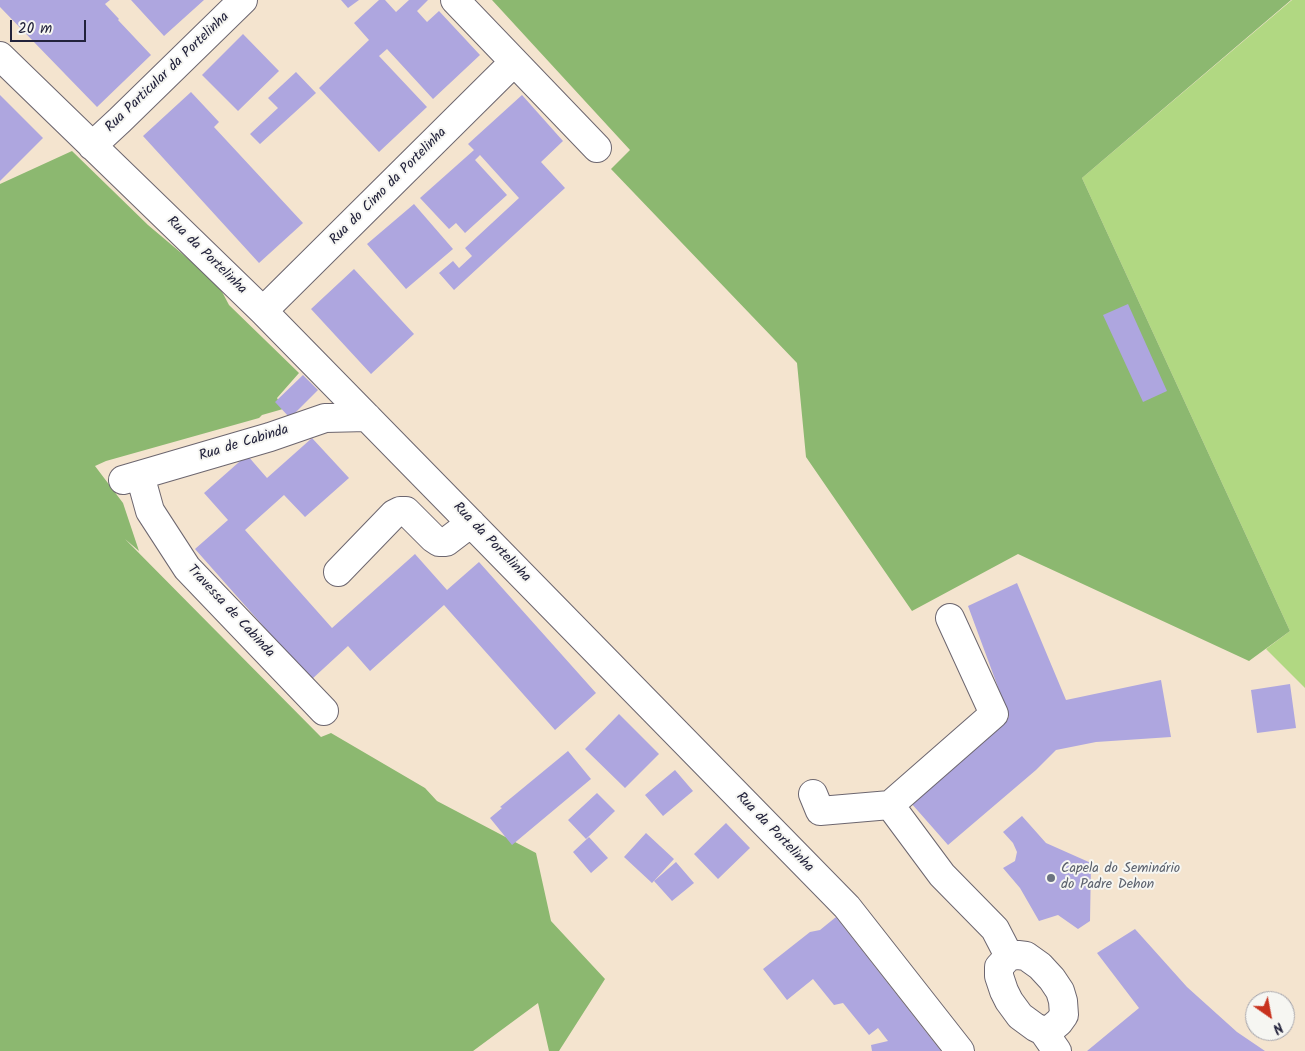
<!DOCTYPE html>
<html>
<head>
<meta charset="utf-8">
<style>
	body { margin:0 }
	#map { position:relative; width:1305px; height:1051px; overflow:hidden; background:#f4e4cf; font-family:Kalam,sans-serif }
	canvas { display:block }
	.north { position:absolute; left:1245px; top:991px; width:50px; height:50px; box-sizing:border-box; background:#f6f6f2; border:1px solid #a1a1a9; border-radius:50%; rotate:147deg; font-size:14px; font-weight:700; line-height:20px; text-align:center; color:#22223b }
	.north::after { content:''; display:block; margin:auto; width:18px; height:22px; background:#c8321e; clip-path:polygon(50% 0,100% 100%,50% 72%,0 100%) }
	.scale { position:absolute; left:10px; top:20px; width:76px; height:22px; box-sizing:border-box; border:2px solid #22223b; border-top:0; padding-left:6px; font-size:15px; line-height:18px; white-space:nowrap; color:#22223b; -webkit-text-stroke:4px #f6f6f2; paint-order:stroke }
</style>
</head>
<body>
<div id="map">
<canvas width="1305" height="1051"></canvas>
<div class="north">N</div>
<div class="scale">20 m</div>
</div>
<script>
const ctx = document.querySelector('canvas').getContext('2d');
ctx.lineJoin = 'round';
function fill(path, color) { ctx.fillStyle = color; ctx.fill(path, 'evenodd'); }
const poly = rows => new Path2D(rows.map(r => 'M' + r).join(''));
function trace(path, color, width, dash) { ctx.strokeStyle = color; ctx.lineWidth = width; ctx.lineCap = dash ? 'butt' : 'round'; ctx.setLineDash(dash || []); ctx.stroke(path); }
function drawText(font, color, halo, rows, align = 'center') {
  ctx.font = font + ' Kalam,sans-serif'; ctx.lineWidth = 4; ctx.setLineDash([]); ctx.textBaseline = 'middle'; ctx.strokeStyle = halo; ctx.fillStyle = color; for (const [text, x, y, turn = 0] of rows) {
    ctx.save(); ctx.translate(x, y); ctx.rotate((+turn || 0) * Math.PI / 180); ctx.textAlign = isNaN(turn) ? turn : align; if (halo) ctx.strokeText(text, 0, 0); ctx.fillText(text, 0, 0); ctx.restore();
  }
}
const green = poly([
	[1292,0,1305,0,1305,688,1266,649,1290,631,1082,178]
]);
const forest = poly([
	[492,0,1291,0,1082,178,1290,631,1249,661,1018,554,912,611,806,457,797,363,611,169,630,150],
	[72,151,148,225,218,284,229,305,299,373,277,398,283,409,262,415,259,418,106,461,95,466,123,503,139,551,125,539,321,737,331,733,425,788,437,801,536,853,551,921,605,979,559,1051,549,1051,538,1003,473,1051,0,1051,0,184]
]);
const building = poly([
	[0,0,110,0,105,4,119,19,118,20,151,55,97,107,0,7],
	[131,0,204,0,164,36],
	[341,0,359,0,348,8],
	[379,0,385,0,396,12,409,0,428,0,417,11,427,22,439,11,480,55,433,99,387,49,379,56,427,107,379,152,319,88,369,40,354,23],
	[243,34,279,71,238,111,202,75],
	[296,72,316,93,260,144,250,134,278,108,268,98],
	[191,92,219,122,214,127,303,223,259,263,143,136],
	[0,95,43,138,0,181],
	[522,95,563,141,541,162,565,188,454,290,439,273,453,261,459,268,472,256,465,248,519,198,480,155,475,160,507,195,465,233,456,223,449,229,420,198,474,150,468,144],
	[414,204,453,249,406,289,367,244],
	[354,269,414,334,371,374,311,309],
	[1128,304,1167,391,1143,402,1103,315],
	[303,375,318,390,290,418,275,402],
	[312,438,349,478,305,517,284,495,245,530,332,628,415,554,447,590,479,562,596,693,555,730,444,605,370,671,348,646,311,680,195,549,228,520,204,493,247,455,267,478],
	[1017,583,1066,700,1161,680,1171,737,1096,742,1056,750,1036,770,948,845,911,803,1009,717,968,606],
	[1290,684,1296,728,1257,733,1251,690],
	[619,714,659,754,625,788,585,749],
	[568,751,591,779,512,845,490,818,502,808,500,807],
	[675,770,693,791,663,816,645,795],
	[597,793,615,811,586,839,568,820],
	[1022,816,1046,843,1091,863,1090,921,1078,929,1058,915,1039,921,1020,888,1003,868,1015,861,1017,852,1013,843,1003,832],
	[726,823,750,848,718,879,694,854],
	[646,833,674,859,652,883,624,857],
	[589,837,608,858,591,873,573,852],
	[676,862,694,883,672,901,654,881],
	[836,917,941,1051,872,1051,871,1045,888,1041,878,1028,869,1035,843,1003,834,1005,813,979,787,1000,763,969,810,932,820,930],
	[1135,929,1187,987,1237,1032,1265,1051,1087,1051,1139,1008,1097,953]
]);
const minor = poly([
	[455,0,597,148],
	[0,56,263,311,847,907,960,1051],
	[92,146,120,120,243,0],
	[263,311,514,62],
	[140,475,150,511,187,568,324,711],
	[123,480,270,437,325,418,367,417],
	[338,572,394,514,400,511,406,511,433,538,439,542,446,542,471,523],
	[813,794,820,811,890,805,994,714,950,618],
	[890,805,942,875,995,929,1009,956],
	[1043,1031,1052,1028,1059,1022,1064,1015,1063,1001,1060,991,1052,979,1040,966,1026,956,1018,955,1009,956,999,967,999,976,1004,991,1009,1001,1020,1016,1035,1027,1043,1031,1057,1051]
]);
const markers = [
	[1051,878,5,"#6b7280"]
];
const streetNames = [
	["Rua Particular da Portelinha",168,73,-44],
	["Rua do Cimo da Portelinha",389,187,-45],
	["Rua da Portelinha",206,256,44],
	["Rua de Cabinda",244,444,-17],
	["Rua da Portelinha",491,543,46],
	["Travessa de Cabinda",230,612,47],
	["Rua da Portelinha",774,833,46]
];
const worshipNames = [
	["Capela do Seminário",1061,870],
	["do Padre Dehon",1061,886]
];
fill(green, '#b1d882');
fill(forest, '#8cb870');
fill(building, '#aea6df');
trace(minor, '#6c666f', 30);
trace(minor, '#fff', 28);
for (const [x, y, r, color] of markers) { const dot = new Path2D(); dot.arc(x, y, r, 0, 2 * Math.PI); ctx.fillStyle = color; ctx.fill(dot); trace(dot, '#f6f6f2', 2); }
drawText('14px', '#22223b', '#f6f6f2', streetNames);
drawText('14px', '#5b616d', '#f6f6f2', worshipNames, 'left');
</script>
</body>
</html>
